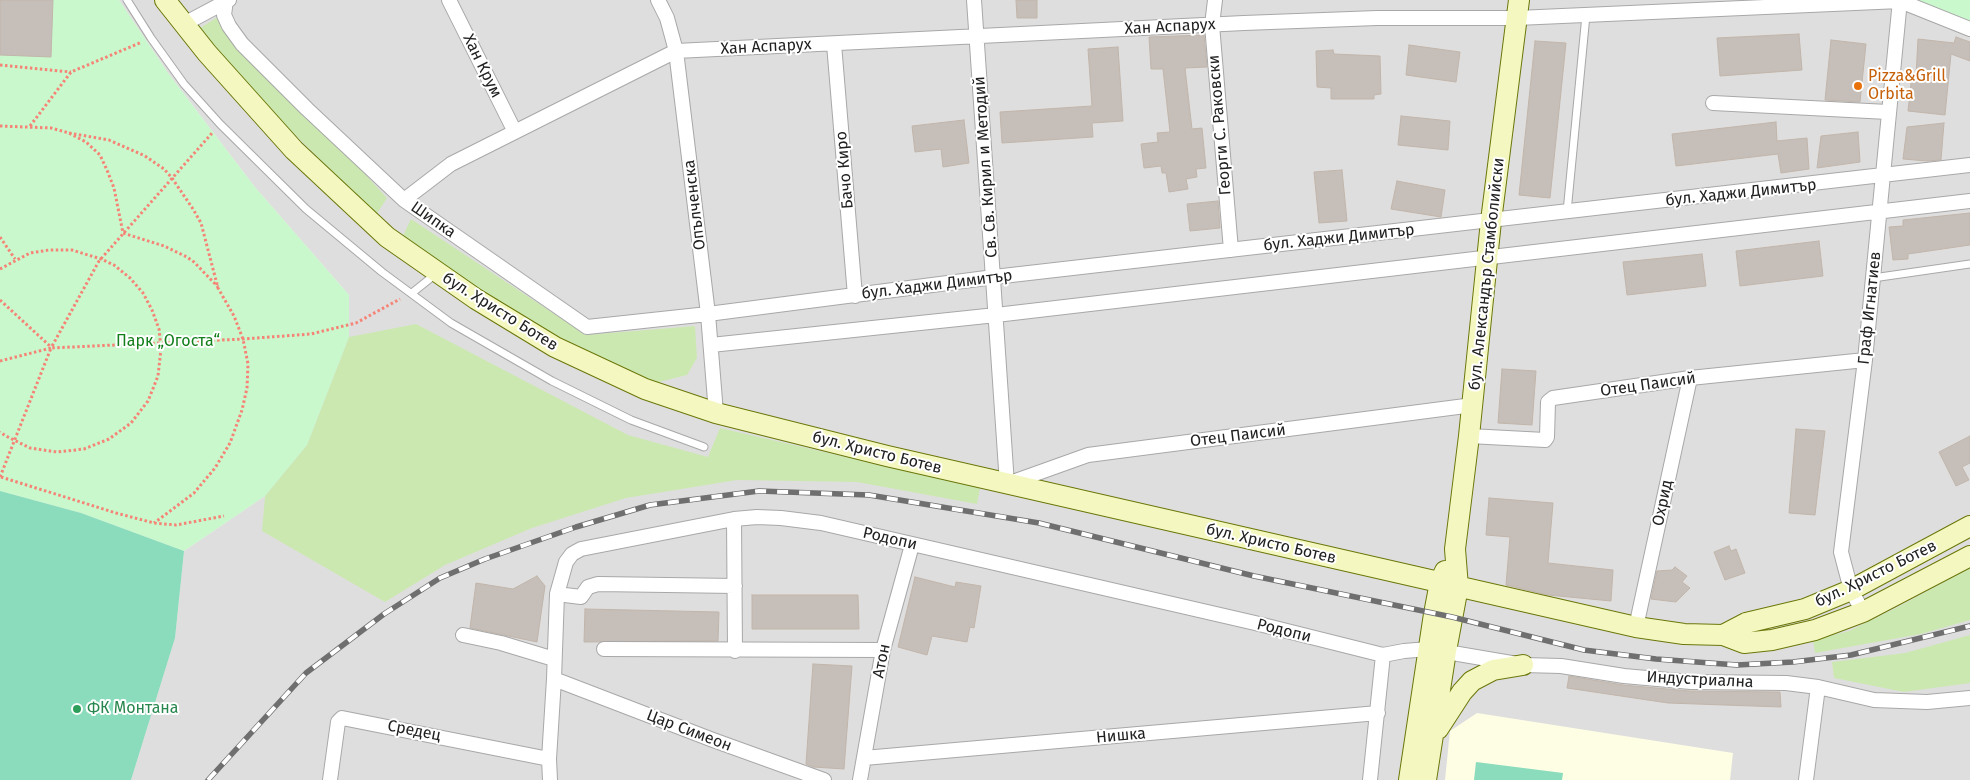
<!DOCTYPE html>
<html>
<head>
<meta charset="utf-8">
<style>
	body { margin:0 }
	canvas { display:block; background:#f1eee9 }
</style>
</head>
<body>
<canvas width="1970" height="780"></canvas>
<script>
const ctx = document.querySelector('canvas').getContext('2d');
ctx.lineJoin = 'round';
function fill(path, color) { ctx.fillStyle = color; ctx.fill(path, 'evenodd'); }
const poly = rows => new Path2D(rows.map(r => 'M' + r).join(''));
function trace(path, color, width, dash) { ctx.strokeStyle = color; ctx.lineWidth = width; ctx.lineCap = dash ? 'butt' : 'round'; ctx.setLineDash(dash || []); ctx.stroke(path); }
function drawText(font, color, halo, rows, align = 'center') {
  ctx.font = font + ' "Fira Sans",sans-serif'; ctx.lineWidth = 4; ctx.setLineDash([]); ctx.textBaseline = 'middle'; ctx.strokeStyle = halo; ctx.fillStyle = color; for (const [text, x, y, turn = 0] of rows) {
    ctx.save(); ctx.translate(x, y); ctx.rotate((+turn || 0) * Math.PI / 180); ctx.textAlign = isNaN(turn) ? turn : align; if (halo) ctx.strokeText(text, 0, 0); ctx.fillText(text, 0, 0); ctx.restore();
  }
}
const residential = poly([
	[119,0,1970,0,1970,780,131,780,175,638,184,551,265,496,349,295,254,186,168,73]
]);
const education = poly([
	[1477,713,1733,753,1730,780,1445,780,1450,731]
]);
const grass = poly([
	[219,16,387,198,376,215,226,66,197,30],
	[411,219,586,335,695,326,697,358,687,375,655,383,560,342,399,244],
	[416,324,628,435,708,457,720,428,980,488,977,504,857,482,737,480,626,498,532,528,445,565,385,602,262,531,265,496,307,445,349,337],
	[1970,568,1970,620,1921,634,1815,653,1813,640,1849,631,1896,608],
	[1970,635,1970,683,1904,692,1834,678,1832,662,1905,653]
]);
const park = poly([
	[0,0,119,0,168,73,254,186,349,295,349,337,307,445,265,496,184,551,81,513,0,491],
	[1909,0,1970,0,1970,26]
]);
const pitch = poly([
	[0,491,81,513,184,551,175,638,131,780,0,780],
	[1476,762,1563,773,1562,780,1474,780]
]);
const building = poly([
	[0,0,53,0,51,57,0,55,0,0],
	[1016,0,1037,0,1037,18,1017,18,1016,0],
	[1799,34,1802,70,1720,76,1717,38,1799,34],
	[1204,35,1207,67,1185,68,1192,129,1202,128,1206,168,1196,169,1197,177,1186,179,1188,189,1169,192,1166,173,1162,173,1161,166,1144,168,1141,144,1158,142,1157,133,1170,132,1163,69,1151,69,1149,37,1204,35],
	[1956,37,1970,42,1970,61,1951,54,1945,115,1908,111,1912,74,1916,75,1918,39,1954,43,1956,37],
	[1831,40,1866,44,1860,102,1825,100,1831,40],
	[1535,41,1566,43,1550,198,1519,195,1535,41],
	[1409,45,1460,52,1456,82,1406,75,1409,45],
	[1118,47,1123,121,1092,123,1093,137,1002,143,1000,112,1092,106,1088,49,1118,47],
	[1333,50,1334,54,1380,56,1381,94,1374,95,1374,99,1331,99,1331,88,1317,87,1316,51,1333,50],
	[1401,116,1450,121,1448,150,1398,145,1401,116],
	[964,120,969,163,943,167,941,149,915,152,912,126,964,120],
	[1776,122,1777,141,1807,138,1809,169,1781,173,1778,154,1676,166,1672,134,1776,122],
	[1944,123,1941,160,1927,161,1903,159,1907,127,1944,123],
	[1858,132,1860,162,1817,168,1821,136,1858,132],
	[1342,170,1347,221,1319,223,1314,172,1342,170],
	[1397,181,1445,190,1441,217,1391,209,1397,181],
	[1218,201,1220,228,1190,231,1187,204,1218,201],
	[1970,213,1970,245,1908,254,1908,259,1893,260,1889,227,1903,226,1903,220,1970,213],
	[1819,241,1823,276,1740,286,1736,251,1819,241],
	[1702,254,1706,286,1627,295,1623,262,1702,254],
	[1502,369,1536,371,1532,425,1498,423,1502,369],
	[1796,429,1825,431,1815,515,1789,513,1796,429],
	[1970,436,1970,463,1962,467,1969,480,1956,486,1939,452,1970,436],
	[1489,498,1553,503,1548,563,1613,570,1611,601,1548,595,1506,585,1510,537,1486,535,1489,498],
	[1729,546,1731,551,1736,549,1745,573,1725,580,1714,552,1729,546],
	[1675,567,1687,576,1682,582,1690,588,1676,602,1651,599,1657,571,1672,570,1675,567],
	[537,576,545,586,537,642,470,628,476,583,513,589,537,576],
	[915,577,955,587,956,582,981,586,974,628,970,627,967,642,932,636,927,655,898,647,915,577],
	[752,595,858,595,859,629,752,629,752,595],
	[585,609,719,612,718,641,584,642,585,609],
	[813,664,852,666,844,769,813,767,806,764,813,664],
	[1569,676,1623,685,1690,691,1780,692,1781,707,1668,703,1567,688,1569,676]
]);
const path = poly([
	[0,65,71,72],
	[0,126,51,128,69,133,86,142,100,155,107,170,114,188,123,233,164,246,187,257,194,262,218,287],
	[30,126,71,72,142,42],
	[69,133,109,140,145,156,164,169,172,178,193,209,201,223,218,288,234,316,243,339,248,364,247,388,242,410,230,443,215,468,194,493,154,523],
	[0,237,15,259],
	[0,269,30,253,49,250,72,250,101,259,114,265,130,278,143,293,152,310,159,329,161,349,158,376,148,401,131,423,109,439,84,449,57,452,30,448,6,436,0,432],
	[0,300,51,347],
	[0,361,51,348,99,261,213,132],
	[0,477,51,348,243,339,311,334,356,323,400,299],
	[1,477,116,513,154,523,176,525,224,516]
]);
const lane = poly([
	[127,0,151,38,184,84,220,124,306,209,382,272,451,323,552,381,631,420,704,447],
	[1567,212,1586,15],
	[1873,278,1970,264],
	[412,293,437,273]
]);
const street = poly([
	[226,0,224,15,229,26,242,44,307,109,404,200,587,327,708,314,994,277,1970,165],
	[449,0,515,132],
	[658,0,667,18,676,51,708,314,716,413],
	[974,0,1007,484,1088,455,1473,405],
	[1215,0,1212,25,1231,250],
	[184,24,229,0],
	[834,44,855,296],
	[1713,103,1888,112],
	[404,200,451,164,676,51,1244,23,1377,18,1517,18,1900,1,1970,29],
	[711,345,996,315,1970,201],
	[1469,436,1545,440,1547,437,1548,402,1553,398,1690,378,1865,360],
	[734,519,735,651],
	[557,594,581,597,588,587,598,584,735,586],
	[1863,612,1851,590,1841,552,1865,360,1900,0],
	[1636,627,1690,378],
	[463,635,501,643,554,659],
	[604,649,883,650],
	[554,679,713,740,824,780],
	[864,758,1378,713],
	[330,780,338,722,342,718,549,759],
	[550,780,549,759,554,679,557,594,566,562,572,554,581,549,734,519,757,517,781,518,821,523,1255,623,1383,655,1404,651,1429,649,1523,665,1561,666,1624,676,1691,682,1786,683,1818,687,1874,700,1927,702,1970,698],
	[860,780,883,650,912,545],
	[1370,780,1383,655],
	[1806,780,1818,687]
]);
const secondary = poly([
	[165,0,207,53,294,150,387,237,476,299,555,347,645,389,716,413,887,456,1636,627,1684,634,1723,635,1744,643,1772,640,1815,630,1863,612,1970,556],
	[1723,635,1746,623,1805,609,1851,590,1970,526],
	[1438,729,1462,692,1472,681,1493,670,1523,665],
	[1409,780,1434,614,1440,582,1445,571],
	[1426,780,1446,651,1458,587,1455,549,1469,436,1491,221,1519,0]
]);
const rail = poly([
	[208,780,306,673,384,614,440,578,485,559,576,527,650,505,759,491,869,495,1039,523,1254,576,1452,617,1584,650,1656,659,1737,665,1793,662,1851,655,1970,626]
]);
const markers = [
	[1858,86,5,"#e8710a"],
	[77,709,5,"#2e9e5b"]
];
const streetNames = [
	["Хан Аспарух",1170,27,-3],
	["Хан Аспарух",766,47,-3],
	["Хан Крум",482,66,64],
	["Георги С. Раковски",1220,125,-95],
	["Св. Св. Кирил и Методий",986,167,-94],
	["Бачо Киро",845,170,-95],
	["бул. Хаджи Димитър",1741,193,-6],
	["Опълченска",695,205,-97],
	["Шипка",433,220,35],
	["бул. Хаджи Димитър",1339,238,-6],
	["бул. Александър Стамболийски",1487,274,-84],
	["бул. Хаджи Димитър",937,285,-7],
	["Граф Игнатиев",1870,308,-84],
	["бул. Христо Ботев",500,312,32],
	["Отец Паисий",1648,385,-8],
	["Отец Паисий",1238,436,-7],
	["бул. Христо Ботев",877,453,14],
	["Охрид",1663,503,-78],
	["Родопи",890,539,13],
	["бул. Христо Ботев",1271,544,13],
	["бул. Христо Ботев",1876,574,-26],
	["Родопи",1284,631,14],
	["Атон",882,661,-79],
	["Индустриална",1700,680,3],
	["Средец",414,731,11],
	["Цар Симеон",689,731,21],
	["Нишка",1121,736,-5]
];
const foodNames = [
	["Pizza&Grill",1868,77],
	["Orbita",1868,95]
];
const parkNames = [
	["Парк „Огоста“",168,342]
];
const leisureNames = [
	["ФК Монтана",87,709]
];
fill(residential, '#dfdede');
fill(education, '#fefee5');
fill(grass, '#cce8b1');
fill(park, '#c9f8cd');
fill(pitch, '#8adcbd');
fill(building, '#c6beb8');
trace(building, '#c2b6ab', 1);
trace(lane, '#a8a8a8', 9);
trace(street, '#a8a8a8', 16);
trace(secondary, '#6b770a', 22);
trace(path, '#f58476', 3, [2.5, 2.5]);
trace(lane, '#fff', 7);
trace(street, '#fff', 14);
trace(secondary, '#f4f8c0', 20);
trace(rail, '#6f6f6f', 5.5);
trace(rail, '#fff', 4, [11]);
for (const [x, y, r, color] of markers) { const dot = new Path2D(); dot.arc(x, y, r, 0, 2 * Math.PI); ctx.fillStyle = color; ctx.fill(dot); trace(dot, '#fff', 2); }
drawText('16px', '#212121', '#fff', streetNames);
drawText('16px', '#c56008', '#fff', foodNames, 'left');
drawText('16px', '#117e1a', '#fff', parkNames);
drawText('16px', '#27864d', '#fff', leisureNames, 'left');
</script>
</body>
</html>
